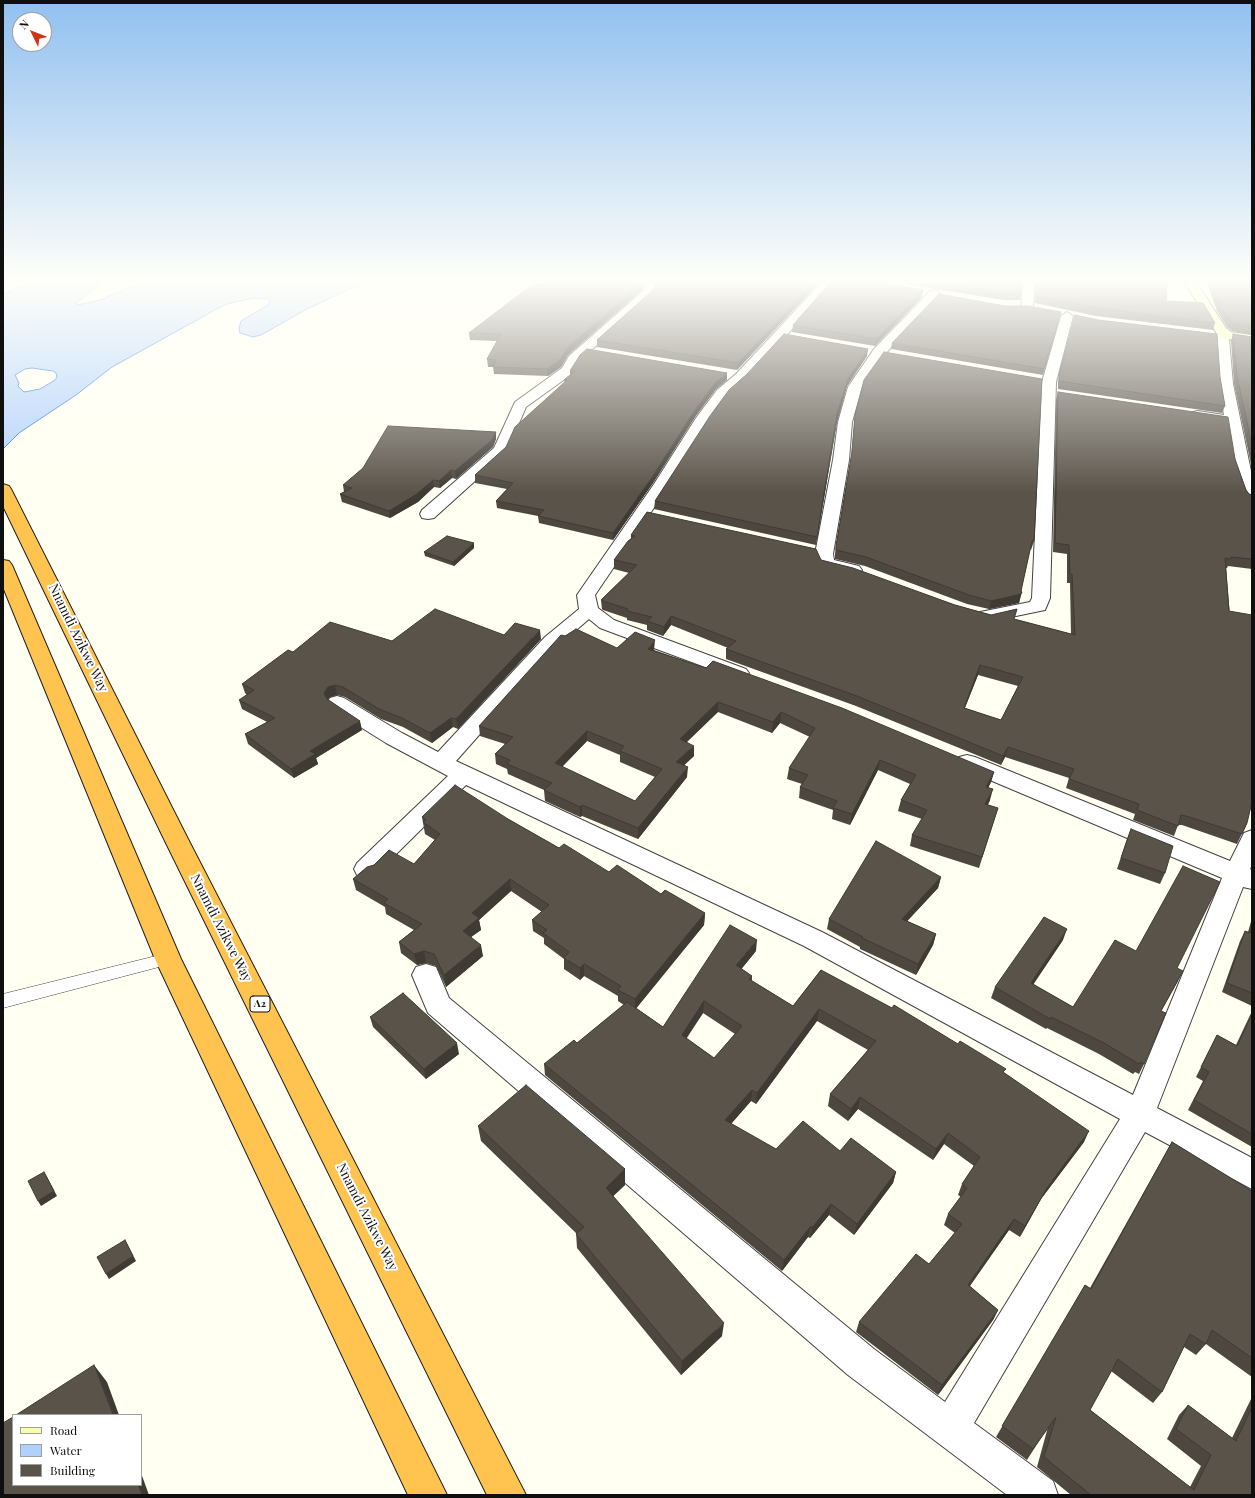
<!DOCTYPE html>
<html>
<head>
<meta charset="utf-8">
<style>
	body { margin:0 }
	#map { position:relative; width:1255px; height:1498px; overflow:hidden; background:#fffff2; font-family:"Playfair Display",serif }
	canvas { display:block }
	.frame { position:absolute; inset:0; border:4px solid #0f0f0f; pointer-events:none }
	.legend { position:absolute; left:12px; top:1414px; width:130px; height:72px; box-sizing:border-box; background:#fff; border:1px solid #9f9f9f; margin:0; padding:5px 7px; list-style:none; font-size:12px; color:#0f0f0f }
	.legend li { display:flex; align-items:center; gap:8px; height:20px }
	.legend b { width:20px; border:1px solid #9f9f9f }
	.north { position:absolute; left:12px; top:12px; width:40px; height:40px; box-sizing:border-box; background:#fff; border:1px solid #9f9f9f; border-radius:50%; rotate:313deg; font-size:11px; font-weight:700; line-height:16px; text-align:center; color:#0f0f0f }
	.north::after { content:''; display:block; margin:auto; width:14px; height:18px; background:#d03417; clip-path:polygon(50% 0,100% 100%,50% 72%,0 100%) }
</style>
</head>
<body>
<div id="map">
<canvas width="1255" height="1498"></canvas>
<div class="frame"></div>
<ul class="legend">
<li><b style="height:5px;background:#f7ffad"></b>Road</li>
<li><b style="height:11px;background:#b0d1fd"></b>Water</li>
<li><b style="height:11px;background:#5a534a"></b>Building</li>
</ul>
<div class="north">N</div>
</div>
<script>
const ctx = document.querySelector('canvas').getContext('2d');
ctx.lineJoin = 'round';
function fill(path, color) { ctx.fillStyle = color; ctx.fill(path, 'evenodd'); }
const poly = rows => new Path2D(rows.map(r => 'M' + r).join(''));
function trace(path, color, width, dash) { ctx.strokeStyle = color; ctx.lineWidth = width; ctx.lineCap = dash ? 'butt' : 'round'; ctx.setLineDash(dash || []); ctx.stroke(path); }
function drawText(font, color, halo, rows, align = 'center') {
  ctx.font = font + ' "Playfair Display",serif'; ctx.lineWidth = 4; ctx.setLineDash([]); ctx.textBaseline = 'middle'; ctx.strokeStyle = halo; ctx.fillStyle = color; for (const [text, x, y, turn = 0] of rows) {
    ctx.save(); ctx.translate(x, y); ctx.rotate((+turn || 0) * Math.PI / 180); ctx.textAlign = isNaN(turn) ? turn : align; if (halo) ctx.strokeText(text, 0, 0); ctx.fillText(text, 0, 0); ctx.restore();
  }
}
const water = poly([
	[29,283,102,283,76,303,77,305,100,300,141,283,362,283,305,310,261,335,253,337,240,333,239,328,241,321,268,305,270,301,269,299,253,298,227,304,215,310,112,367,76,395,19,433,3,449,3,294,29,283],
	[32,368,53,371,56,373,57,377,55,380,40,389,24,392,18,386,19,383,15,375,25,369,32,368]
]);
const lane = poly([
	[168,953,174,955,176,959,174,963,3,1008,3,994,168,953]
]);
const street = poly([
	[647,283,660,283,651,297,579,361,572,374,526,407,506,453,434,518,428,519,422,518,420,514,422,510,494,448,515,402,562,368,569,356,642,292,647,283],
	[821,283,834,283,746,380,727,396,708,422,670,484,595,595,598,608,614,620,746,669,749,673,746,677,739,679,732,677,600,628,589,619,559,645,456,761,822,932,1133,1095,1222,878,959,767,956,762,959,757,967,755,975,757,1230,861,1244,833,1252,830,1252,865,1250,869,1252,870,1252,889,1243,887,1157,1108,1252,1158,1252,1189,1145,1132,974,1423,1053,1481,1058,1495,1007,1495,848,1375,428,1013,412,975,416,967,426,964,436,967,449,998,874,1349,945,1402,1120,1119,804,946,466,785,375,875,366,878,357,875,354,869,357,863,448,776,386,743,330,708,327,703,330,698,337,696,344,698,402,733,438,752,545,637,579,609,577,595,654,484,696,418,717,390,736,374,821,283],
	[1023,283,1035,283,1033,306,1027,310,1021,306,1023,283],
	[934,290,938,291,940,294,938,297,884,355,862,387,852,422,849,460,833,554,834,560,859,566,862,570,859,574,853,575,820,567,815,554,833,460,838,422,848,387,874,349,930,291,934,290],
	[1067,312,1073,316,1056,382,1050,598,1045,610,987,622,980,620,977,616,980,612,1030,602,1032,598,1042,382,1061,316,1067,312],
	[1227,331,1233,335,1229,339,1233,384,1252,476,1252,503,1246,501,1244,498,1233,467,1226,424,1193,418,1191,415,1193,412,1198,411,1224,415,1219,384,1216,337,1217,334,1227,331]
]);
const secondary = poly([
	[1185,283,1197,283,1226,328,1231,332,1252,335,1252,343,1222,338,1217,334,1185,283]
]);
const highway = poly([
	[3,484,9,486,11,489,188,839,526,1495,487,1495,164,839,3,506,3,484],
	[3,560,9,561,12,565,181,959,447,1495,408,1495,155,959,3,587,3,560]
]);
const wall = poly([
	[657,283,819,283,737,370,597,347,597,340,652,291],
	[899,283,1023,283,1020,300,1004,300],
	[1036,283,1167,283,1166,301,1215,323,1213,330,1096,316,1035,303],
	[1207,283,1252,283,1252,335,1232,331,1227,327,1217,311],
	[542,285,641,291,568,355,561,367,548,376,494,374,493,367,488,367,487,359,497,341,470,340,469,333],
	[922,297,875,346,792,332,793,325],
	[1005,306,1061,312,1043,375,891,349,892,343],
	[1075,315,1220,377,1225,406,1222,413,1058,389,1058,382],
	[1233,334,1252,337,1252,469,1234,384,1231,341],
	[867,356,847,386,837,422,816,545,654,509,655,501],
	[570,371,727,380,716,389,695,417,653,483,613,540,539,523,538,516,497,508,496,501,507,489,475,483,475,475,506,447,565,383,564,380,570,375],
	[1058,392,1235,459,1246,490,1249,494,1252,495,1252,569,1228,566,1227,568,1226,568,1247,823,1237,844,1182,825,1178,825,1174,836,1133,820,1135,814,1066,788,1069,778,1005,757,1001,765,856,706,726,659,726,649,728,648,671,625,663,636,647,630,647,625,627,620,627,618,603,610,602,609,601,600,629,573,614,569,614,560,631,539,631,535,821,560,955,605,991,615,1014,619,1071,634,1070,583,1067,583,1067,554,1053,552,1056,400],
	[978,675,1018,686,1001,720,965,708],
	[855,415,1034,541,1031,550,1030,549,1021,591,1022,592,1019,603,989,609,967,604,865,566,835,559,835,554,836,546,851,458],
	[496,432,496,439,493,447,456,479,452,478,440,488,434,487,418,502,390,518,342,502,340,494,344,492,343,485],
	[474,543,474,548,454,566,425,556,424,552],
	[504,635,541,639,458,729,453,727,432,743,403,727,381,719,345,697,337,695,330,697,327,700,362,730,316,758,318,764,294,778,248,744,245,734,267,722,242,709,239,700,247,695,245,693,242,684,293,652,392,641],
	[617,648,654,650,994,772,991,782,988,788,990,800,988,805,998,808,979,868,910,846,912,835,922,819,898,811,901,800,910,784,878,770,850,825,832,819,833,810,799,798,800,787,802,784,787,779,789,768,810,737,780,723,772,733,718,712,687,742,694,756,684,765,687,777,638,839,582,816,580,817,545,801,544,790,508,774,507,769,496,764,495,754,505,744,480,736,479,726],
	[587,741,620,755,620,762,655,777,635,801,562,767],
	[422,817,508,819,559,848,609,872,705,913,704,925,636,1008,663,1027,756,951,741,969,752,976,752,981,793,1006,821,970,1004,1073,1084,1142,1041,1199,1020,1237,1009,1230,970,1286,998,1310,993,1320,938,1395,856,1332,859,1322,929,1264,955,1233,944,1225,948,1214,961,1197,958,1195,962,1184,974,1166,944,1144,933,1160,858,1109,848,1121,828,1106,830,1094,868,1050,817,1021,756,1104,751,1101,731,1124,776,1149,840,1151,896,1172,893,1183,854,1235,829,1215,810,1238,808,1237,782,1271,545,1075,544,1064,577,1043,624,1005,618,1001,618,996,584,976,580,980,564,969,564,959,544,944,544,938,533,931,532,920,542,912,511,891,479,920,481,930,471,937,483,956,446,987,436,966,426,963,417,965,401,953,399,942,414,930,386,914,385,907,356,890,353,879,414,864,435,840,425,834],
	[703,1013,735,1034,714,1058,686,1038],
	[1131,829,1165,873,1160,884,1117,869,1127,839],
	[941,877,938,888,907,921,936,934,933,945,916,975,860,949,860,947,827,929,829,919],
	[1252,918,1252,1006,1222,992,1240,941,1245,931,1248,932],
	[1063,940,1033,984,1073,1007,1136,951,1177,968,1178,981,1161,1011,1144,1064,1139,1074,1135,1072,1133,1074,1099,1054,1047,1028,1046,1029,991,998,995,987],
	[1252,1011,1252,1147,1188,1110,1203,1081,1196,1077,1217,1035,1236,1045],
	[370,1017,459,1054,426,1079,373,1027],
	[478,1126,625,1185,613,1196,722,1336,681,1375,577,1248,576,1233,481,1141],
	[1172,1142,1252,1191,1252,1377,1206,1344,1196,1355,1184,1347,1162,1392,1153,1403,1111,1371,1090,1410,1190,1487,1201,1466,1167,1439,1179,1415,1188,1405,1232,1438,1252,1397,1252,1495,1071,1495,1037,1467,1048,1427,1027,1460,996,1437,1085,1285,1090,1288]
]);
const shadedWall = poly([
	[642,283,646,283,641,291,568,355,561,367,548,376,547,369,568,347],
	[814,283,819,283,737,370,738,363],
	[923,290,922,297,875,346,877,339],
	[868,349,867,356,847,386,837,422,816,545,837,414,848,379],
	[727,373,727,380,716,389,695,417,653,483,613,540,613,533,695,410,716,382],
	[496,432,496,439,493,447,456,479,455,471],
	[451,470,452,478,440,488,439,481],
	[433,480,434,487,418,502,390,518,389,511],
	[474,543,474,548,454,566,453,562],
	[1021,594,1019,603,989,609,991,601],
	[671,616,671,625,663,636,664,627],
	[540,630,541,639,458,729,456,719],
	[655,640,654,650,648,659,648,649],
	[980,665,978,675,961,717,964,708],
	[335,685,337,695,330,697,326,702,324,693,328,687],
	[718,702,718,712,679,749,680,739],
	[781,712,780,723,772,733,773,722],
	[451,718,453,727,432,743,430,733],
	[360,721,362,730,316,758,318,764,294,778,291,769,310,751],
	[587,731,587,741,555,774,555,763],
	[694,746,694,756,676,773,676,762],
	[1008,747,1005,757,1001,765,1003,756],
	[880,760,878,770,850,825,852,814],
	[688,767,687,777,638,839,638,828],
	[994,772,991,782,983,798,986,787],
	[993,789,990,800,982,815,985,804],
	[582,805,582,816,580,817,580,807],
	[941,877,938,888,899,930,902,919],
	[510,879,511,891,479,920,481,930,464,942,463,931,472,913],
	[705,913,704,925,635,1010,635,999],
	[1067,929,1063,940,1027,994,1031,983],
	[936,934,933,945,916,975,918,964],
	[757,940,756,951,735,977,736,965],
	[481,945,483,956,446,987,444,975],
	[424,951,426,963,417,965,414,954],
	[584,964,584,976,580,980,580,968],
	[704,1001,703,1013,681,1047,682,1035],
	[819,1009,817,1021,756,1104,757,1093],
	[457,1043,459,1054,426,1079,424,1069],
	[752,1090,751,1101,724,1132,725,1120],
	[860,1097,858,1109,848,1121,851,1109],
	[1089,1131,1084,1142,1041,1199,1020,1237,1025,1226,1047,1188],
	[948,1133,944,1144,933,1160,936,1149],
	[625,1169,625,1185,606,1203,606,1188],
	[44,1172,47,1177,57,1196,41,1206,38,1201],
	[896,1172,893,1183,854,1235,857,1224],
	[831,1204,829,1215,810,1238,812,1228],
	[1014,1219,1009,1230,963,1295,968,1285],
	[811,1226,808,1237,782,1271,784,1260],
	[125,1240,136,1261,109,1279,106,1274],
	[998,1310,993,1320,938,1395,942,1385],
	[724,1323,722,1336,681,1375,682,1361],
	[94,1365,107,1382,119,1415,113,1415],
	[141,1473,149,1495,142,1495,138,1485,141,1485]
]);
const building = poly([
	[545,283,642,283,568,347,561,359,547,369,493,367,496,360,487,359,501,334,469,333,533,284,542,285,545,283],
	[657,283,814,283,738,363,597,340,652,291,657,283],
	[830,283,883,283,923,290,877,339,793,325,830,283],
	[942,283,1023,283,1021,294,1006,294,942,283],
	[1037,283,1167,283,1166,301,1203,303,1215,323,1098,308,1036,296,1037,283],
	[1212,283,1252,283,1252,327,1234,323,1230,320,1219,304,1212,283],
	[939,294,1005,306,1028,306,1061,312,1044,369,892,343,939,294],
	[1075,315,1098,320,1217,334,1220,377,1225,406,1059,381,1059,375,1075,315],
	[784,334,868,349,848,379,837,414,817,537,655,501,710,416,729,390,747,374,784,334],
	[1233,334,1252,337,1252,445,1237,376,1233,334],
	[587,349,727,373,716,382,695,410,653,476,613,533,538,516,544,510,496,501,513,483,475,475,506,447,515,427,567,380,564,380,575,371,570,371,580,355,587,349],
	[884,352,1042,379,1034,541,1032,541,1021,591,1022,592,1021,594,991,601,969,595,866,557,836,550,836,546,852,452,855,415,864,380,884,352],
	[1058,392,1228,417,1235,459,1246,490,1249,494,1252,495,1252,559,1231,557,1231,559,1225,558,1229,611,1252,615,1252,802,1247,823,1242,834,1186,816,1181,815,1178,826,1137,810,1139,804,1069,779,1074,769,1008,747,1003,756,857,696,726,649,736,641,671,616,664,627,647,621,652,617,627,611,628,609,603,601,601,600,637,565,614,560,628,541,635,536,631,535,647,512,816,549,821,560,853,568,955,605,991,615,1017,609,1014,619,1075,635,1072,574,1070,574,1069,545,1055,543,1058,392],
	[980,665,1023,677,1001,720,964,708,980,665],
	[388,426,496,432,492,440,455,471,451,470,439,481,433,480,417,494,389,511,340,494,352,488,343,485,363,468,388,426],
	[447,536,474,543,453,562,424,552,447,536],
	[435,609,504,635,515,623,540,630,456,719,451,718,430,733,402,718,379,709,343,687,335,685,328,687,324,693,327,699,360,721,310,751,315,754,291,769,245,734,275,718,239,700,254,690,242,684,288,650,293,652,330,622,392,641,435,609],
	[576,629,617,648,635,632,655,640,648,649,706,668,713,661,842,708,994,772,986,787,993,789,985,804,998,808,982,857,912,835,927,810,901,800,916,775,880,760,852,814,833,808,837,801,800,787,808,775,789,768,815,728,781,712,773,722,718,702,680,739,694,746,676,762,688,767,638,828,582,805,580,807,544,790,552,783,507,764,510,760,495,754,513,737,479,726,561,635,565,636,576,629],
	[587,731,624,746,620,751,662,769,635,801,555,763,587,731],
	[455,785,508,819,559,848,564,844,609,872,617,865,661,894,665,890,705,913,635,999,618,990,621,986,584,964,580,968,564,958,569,952,543,933,547,930,532,920,549,905,510,879,472,913,479,918,463,931,481,945,444,975,434,954,424,951,414,954,399,942,422,924,384,903,388,899,353,879,367,867,374,865,389,850,414,864,440,834,423,822,426,820,422,817,455,785],
	[1131,829,1173,846,1165,873,1121,858,1131,829],
	[876,841,941,877,902,919,936,934,918,964,862,938,863,937,829,919,876,841],
	[1183,866,1220,882,1177,968,1183,971,1161,1011,1166,1013,1144,1064,1140,1062,1139,1064,1104,1043,1051,1017,1050,1019,995,987,1044,917,1067,929,1031,983,1073,1007,1115,940,1136,951,1183,866],
	[730,925,757,940,736,965,752,976,749,979,793,1006,821,970,892,1008,894,1005,958,1044,960,1041,1006,1069,1003,1072,1089,1131,1047,1188,1025,1226,1014,1219,968,1285,998,1310,942,1385,859,1322,916,1254,929,1264,962,1224,948,1214,967,1188,962,1184,980,1157,948,1133,936,1149,860,1097,851,1109,830,1094,876,1041,819,1009,757,1093,752,1090,725,1120,776,1149,803,1121,840,1151,851,1138,896,1172,857,1224,831,1204,812,1228,811,1226,784,1260,544,1064,574,1040,577,1043,627,1002,663,1027,730,925],
	[704,1001,742,1026,714,1058,682,1035,704,1001],
	[1252,928,1252,993,1227,983,1245,931,1250,933,1252,928],
	[403,993,457,1043,424,1069,370,1017,403,993],
	[1252,1014,1252,1134,1194,1100,1209,1072,1201,1067,1217,1035,1237,1046,1252,1014],
	[526,1085,625,1169,606,1188,724,1323,682,1361,576,1234,584,1227,478,1126,526,1085],
	[1172,1142,1252,1191,1252,1358,1212,1330,1206,1344,1190,1334,1162,1392,1118,1359,1090,1410,1194,1490,1211,1455,1176,1429,1188,1405,1236,1441,1252,1407,1252,1495,1091,1495,1044,1457,1056,1417,1033,1449,1002,1426,1085,1285,1091,1289,1172,1142],
	[44,1172,54,1191,38,1201,28,1181,44,1172],
	[125,1240,133,1256,106,1274,97,1257,125,1240],
	[94,1365,113,1415,16,1415,94,1365],
	[13,1417,13,1485,138,1485,142,1495,3,1495,3,1423,13,1417]
]);
const shields = [
	[260,1004,20]
];
const shieldNames = [
	["A2",260,1004]
];
const nearStreetnames = [
	["Nnamdi Azikwe Way",78,638,64],
	["Nnamdi Azikwe Way",221,928,63],
	["Nnamdi Azikwe Way",367,1217,63]
];
fill(water, '#b0d1fd');
trace(water, '#2f74dc', 1);
trace(lane, '#424242', 1);
trace(street, '#424242', 2);
trace(secondary, '#313131', 2);
trace(highway, '#202020', 2);
fill(lane, '#fff');
fill(street, '#fff');
fill(secondary, '#f7ffad');
fill(highway, '#ffc450');
fill(wall, '#4d4740');
fill(shadedWall, '#3f3a34');
fill(building, '#5a534a');
trace(building, '#3f3a34', 1);
const sky = ctx.createLinearGradient(0, 0, 0, 493);
sky.addColorStop(0, '#91c0f0');
sky.addColorStop(0.57, '#fffff9');
sky.addColorStop(1, '#fffff900');
ctx.fillStyle = sky;
ctx.fillRect(0, 0, 1255, 493);
for (const [x, y, w] of shields) { const box = new Path2D(); box.roundRect(x - w / 2, y - 8, w, 16, 3); ctx.fillStyle = '#fff'; ctx.fill(box); trace(box, '#0f0f0f', 1); }
drawText('bold 10px', '#0f0f0f', null, shieldNames);
drawText('13px', '#0f0f0f', '#fff', nearStreetnames);
</script>
</body>
</html>
